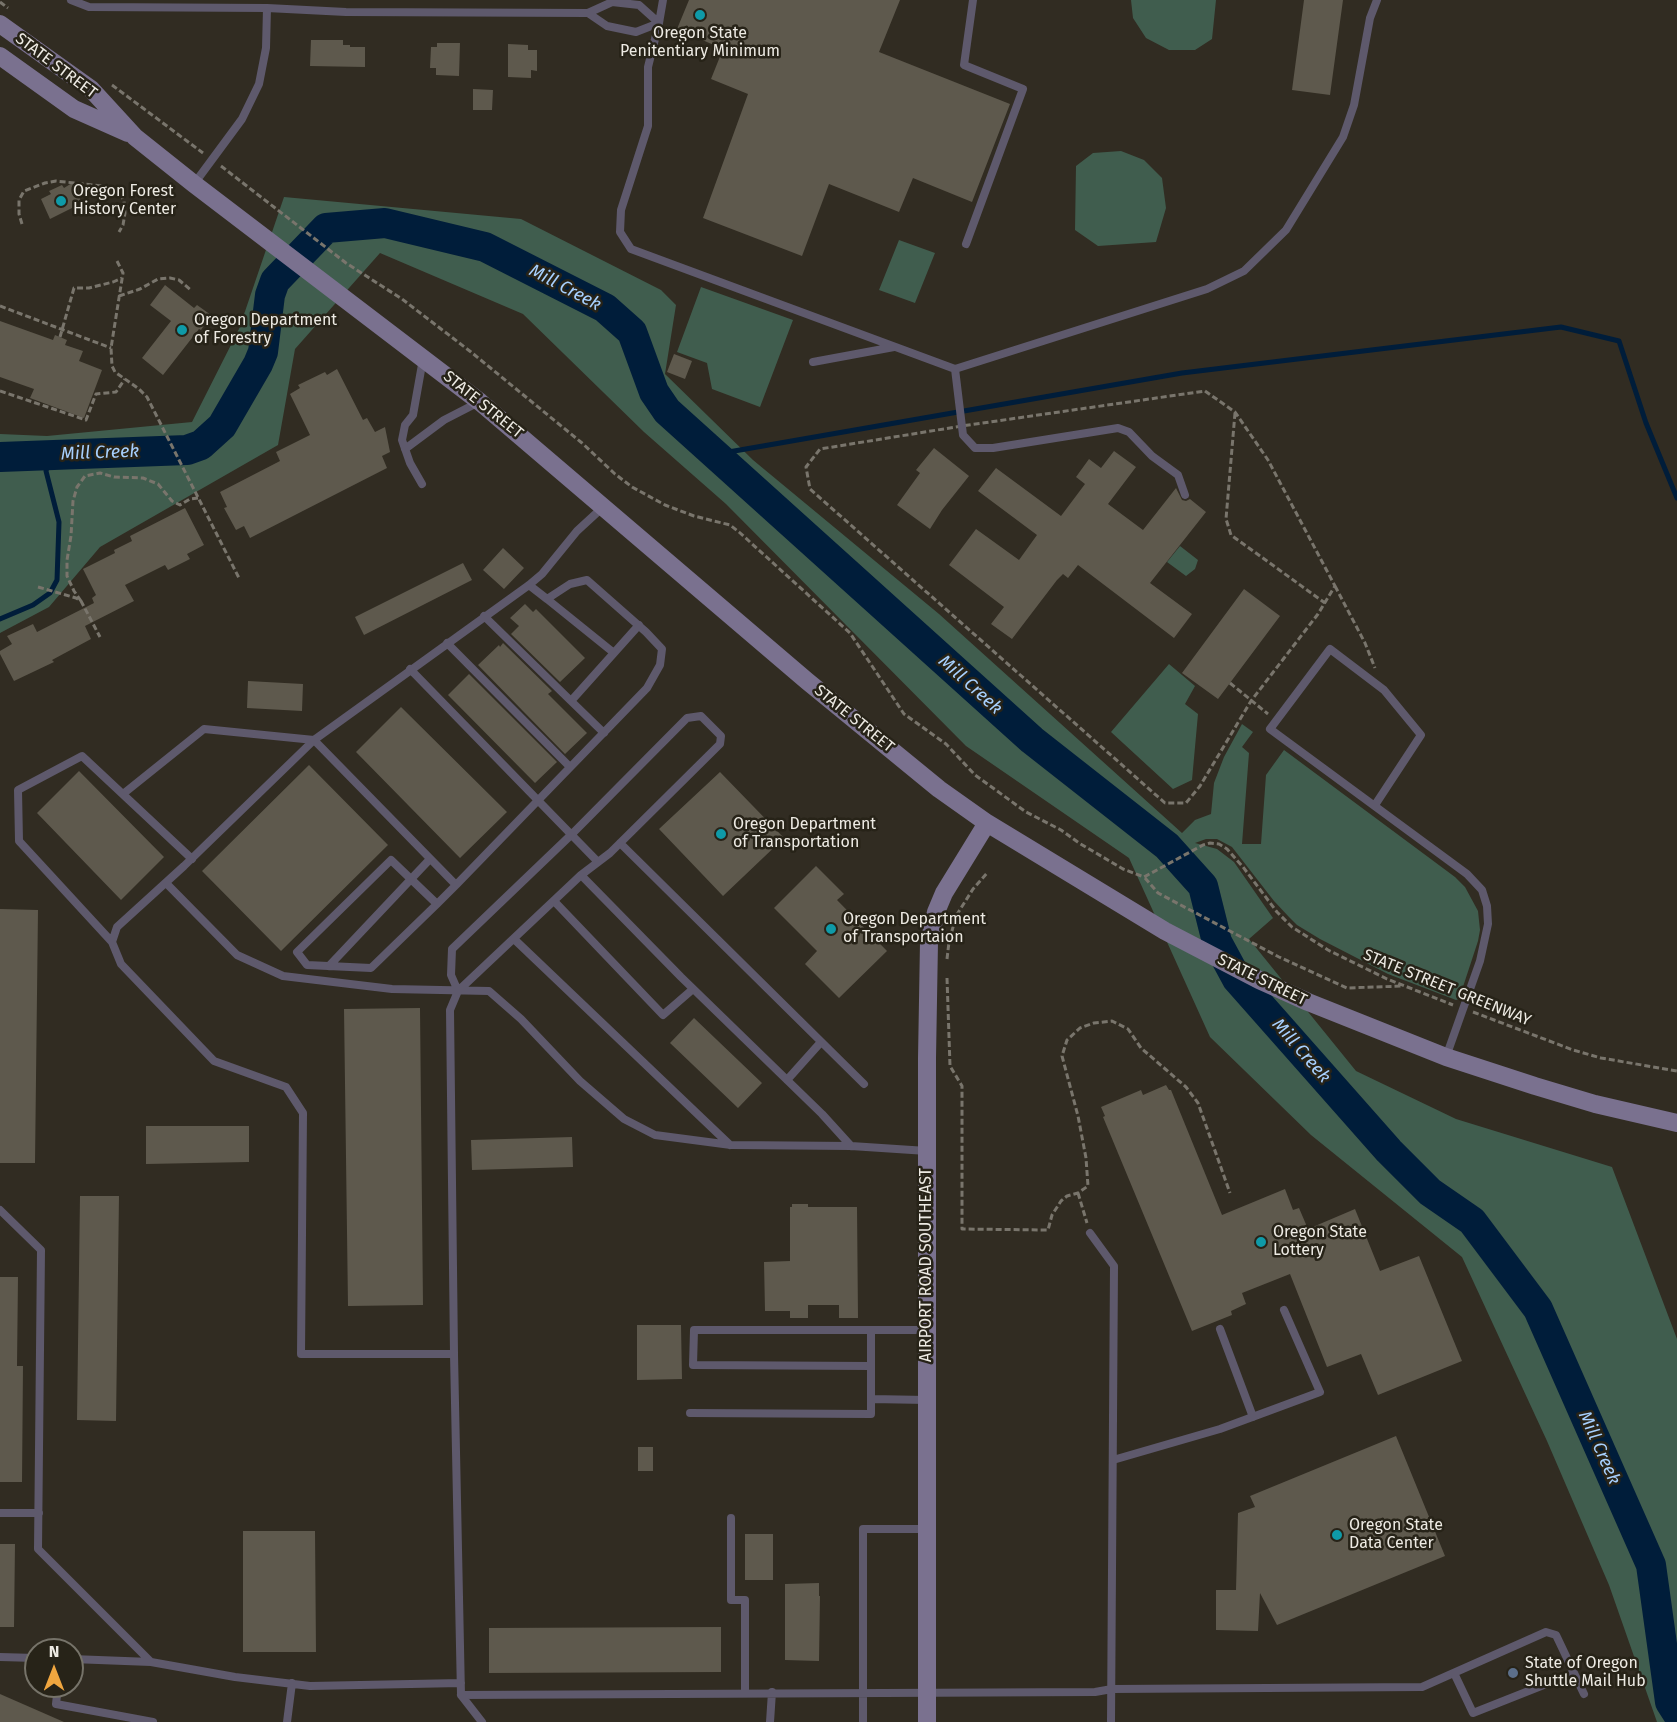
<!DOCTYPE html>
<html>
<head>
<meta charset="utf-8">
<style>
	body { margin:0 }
	#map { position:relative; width:1677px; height:1722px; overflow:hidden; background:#312c22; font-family:"Fira Sans",sans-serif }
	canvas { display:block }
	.north { position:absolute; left:24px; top:1638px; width:60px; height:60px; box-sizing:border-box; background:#272318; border:2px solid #767369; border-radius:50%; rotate:0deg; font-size:16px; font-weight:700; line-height:24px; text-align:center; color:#edeae3 }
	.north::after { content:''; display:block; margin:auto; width:21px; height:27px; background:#f0a63f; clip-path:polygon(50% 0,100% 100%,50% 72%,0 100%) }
</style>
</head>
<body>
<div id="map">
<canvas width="1677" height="1722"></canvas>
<div class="north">N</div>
</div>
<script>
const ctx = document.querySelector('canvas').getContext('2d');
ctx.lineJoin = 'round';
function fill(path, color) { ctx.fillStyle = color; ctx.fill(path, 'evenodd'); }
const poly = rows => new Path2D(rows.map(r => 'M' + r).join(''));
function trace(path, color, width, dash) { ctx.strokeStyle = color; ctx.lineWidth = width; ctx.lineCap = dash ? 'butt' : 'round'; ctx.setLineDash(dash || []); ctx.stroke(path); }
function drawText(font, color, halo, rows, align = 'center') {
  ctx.font = font + ' "Fira Sans",sans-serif'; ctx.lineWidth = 5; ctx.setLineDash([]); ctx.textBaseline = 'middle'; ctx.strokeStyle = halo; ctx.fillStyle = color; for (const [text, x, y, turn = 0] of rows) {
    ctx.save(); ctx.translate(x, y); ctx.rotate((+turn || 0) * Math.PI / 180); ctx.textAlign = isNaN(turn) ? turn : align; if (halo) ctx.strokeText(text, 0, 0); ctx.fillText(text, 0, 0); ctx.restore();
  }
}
const green = poly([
	[1131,0,1216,0,1212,39,1195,50,1169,50,1146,38,1133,18],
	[1121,151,1144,160,1162,178,1166,208,1156,242,1098,246,1075,230,1076,166,1093,153],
	[284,197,521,219,661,290,676,305,665,374,753,460,939,614,1182,833,1195,820,1211,814,1214,783,1224,757,1242,724,1253,732,1242,747,1249,753,1242,844,1261,844,1266,775,1284,750,1455,877,1465,887,1478,911,1480,930,1478,941,1459,999,1456,1000,1388,974,1320,939,1297,925,1289,917,1274,901,1232,847,1217,839,1206,839,1195,843,1217,849,1234,862,1273,918,1249,939,1356,1071,1456,1119,1612,1167,1677,1339,1677,1722,1657,1722,1609,1585,1547,1441,1462,1257,1311,1135,1210,1037,1129,858,966,746,726,504,644,432,523,314,380,253,295,349,278,445,100,547,49,607,0,633,0,434,47,436,192,422,239,329],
	[899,240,935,253,915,303,879,290],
	[701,287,793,320,760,407,712,389,707,363,677,352],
	[1180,546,1198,560,1195,569,1186,576,1167,562],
	[1169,664,1195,686,1185,704,1198,714,1192,780,1173,789,1111,732]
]);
const stream = poly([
	[717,454,1182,373,1561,327,1619,341,1646,423,1677,498],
	[0,619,33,605,50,593,57,580,59,522,46,471,51,455]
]);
const river = poly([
	[0,457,187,450,201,445,222,426,258,364,263,352,270,295,275,281,326,228,385,223,485,247,605,308,632,332,654,392,667,411,1032,740,1167,846,1203,886,1217,942,1237,979,1389,1151,1430,1192,1472,1221,1538,1309,1651,1565,1670,1702,1677,1713]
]);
const building = poly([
	[689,0,900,0,879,52,1010,104,972,202,913,178,899,212,829,184,802,256,703,218,748,94,711,79,723,49,677,29],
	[1304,0,1343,0,1330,95,1292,90],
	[311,40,343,40,343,45,350,45,350,47,365,47,365,67,310,66],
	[437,43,460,43,459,76,436,75,436,68,430,68,431,47,437,47],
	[508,44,528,45,528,50,537,50,537,71,531,70,531,78,508,77],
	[473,89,493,90,492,110,473,110],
	[72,183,82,203,50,219,41,199,51,194,49,191,62,185,64,188],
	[165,285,194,308,197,305,211,315,201,330,199,329,163,375,142,358,171,321,150,305],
	[0,321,53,340,55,335,67,340,65,345,83,351,79,361,102,370,84,418,30,398,34,389,0,377],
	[674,354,692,361,685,379,667,372],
	[337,369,363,420,367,418,375,432,385,427,390,452,382,456,387,468,250,538,244,526,236,530,224,508,227,507,220,492,280,461,276,452,310,435,290,394,300,388,298,385,325,372,327,375],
	[934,448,969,476,942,510,930,529,897,505,920,473,916,470],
	[1114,451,1136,467,1108,504,1143,530,1176,488,1182,500,1186,501,1190,499,1206,512,1150,583,1192,614,1174,638,1078,565,1068,578,1063,574,1057,580,1012,639,991,624,1004,607,949,565,976,529,1019,560,1037,535,978,491,996,468,1061,516,1085,484,1076,477,1089,459,1101,468],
	[185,508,204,545,187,554,190,559,168,570,165,565,125,585,134,601,85,626,91,639,52,660,54,662,14,681,0,654,0,651,12,644,7,636,33,624,37,632,94,603,92,598,96,595,83,569,115,553,114,550,132,541,130,536],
	[503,548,524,568,504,589,483,570],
	[463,563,472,580,364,635,355,617],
	[1244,589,1280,616,1218,699,1182,673],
	[525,604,533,612,536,609,585,658,560,682,511,634,519,626,510,618],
	[503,643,552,691,548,694,587,733,565,754,478,665,499,645,500,647],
	[469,674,557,762,535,783,448,695],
	[248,681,303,684,302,711,247,708],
	[401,707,507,812,460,858,356,752],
	[309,765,388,845,281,951,202,871],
	[79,771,164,857,121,900,37,813],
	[720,772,784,838,723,896,659,829],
	[816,866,844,894,837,900,887,951,839,998,805,964,817,951,774,908],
	[0,909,38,910,35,1163,0,1163],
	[420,1008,423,1305,348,1306,344,1009],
	[694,1018,762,1083,738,1108,670,1043],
	[1166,1085,1169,1090,1171,1090,1222,1215,1285,1189,1293,1210,1299,1208,1308,1229,1355,1209,1380,1271,1419,1256,1462,1361,1378,1395,1361,1354,1327,1367,1290,1274,1242,1293,1246,1304,1231,1311,1232,1315,1192,1331,1103,1117,1105,1116,1101,1107,1141,1090,1143,1095],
	[146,1126,249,1126,249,1162,146,1164],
	[572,1137,573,1167,472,1170,471,1140],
	[80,1196,119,1196,116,1421,77,1420],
	[792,1204,808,1204,808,1207,857,1207,858,1318,839,1318,839,1305,808,1305,808,1318,790,1318,790,1311,765,1311,764,1262,790,1261,790,1207,792,1207],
	[0,1277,18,1277,17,1366,23,1366,22,1482,0,1482],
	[637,1325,681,1325,682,1379,637,1380],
	[1396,1436,1445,1556,1277,1625,1260,1593,1258,1631,1216,1630,1216,1590,1236,1590,1238,1513,1255,1507,1250,1496],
	[638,1447,653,1447,653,1471,638,1471],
	[243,1531,315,1531,316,1652,243,1652],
	[745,1534,773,1534,773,1580,745,1580],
	[0,1544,15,1544,14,1627,0,1627],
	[819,1583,819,1596,820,1596,819,1661,785,1660,785,1584],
	[721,1627,721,1672,489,1673,489,1628],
	[0,1694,64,1722,0,1722]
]);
const path = poly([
	[0,2,8,8],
	[112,85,203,153],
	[221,166,346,263,402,299,471,352,582,443,615,474,632,487,665,505,694,516,730,525,739,532,850,633,904,714,946,744,975,775,1026,812,1061,830,1079,843,1123,869,1144,877,1203,845,1210,843,1219,844,1227,849,1243,867,1277,912,1292,927,1328,950,1387,979,1453,1005],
	[22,224,19,214,19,200,24,191,45,183,56,181,111,187,120,193,124,201,125,213,123,225,119,232],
	[117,261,123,273,111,348,112,366,115,372,139,389,147,397,239,578],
	[119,296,140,289,158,279,170,278,179,280,192,291],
	[0,306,111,348],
	[60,337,74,288,89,288,113,282,122,278],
	[0,391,86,420,96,394,116,392,125,379],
	[1205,391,1235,412,1268,460,1335,586,1318,614,1251,701,1200,786,1186,803,1165,803,810,489,806,467,820,449,962,426,1205,391],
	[1235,413,1226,519,1231,535,1325,603],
	[1335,586,1365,643,1375,668],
	[38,587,76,598,81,601,100,637],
	[81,601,74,591,67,576,67,560,71,536,73,501,77,487,85,476,100,473,114,477,143,478,158,484,172,501,180,505,190,499,199,498],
	[1230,683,1268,714],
	[1145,878,1158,893,1279,957,1347,988,1403,986],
	[947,959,949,942,956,916,973,889,987,873],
	[947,978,950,1066,962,1086,962,1229,1048,1230,1052,1215,1061,1201,1067,1196,1078,1193,1088,1186,1086,1158,1078,1116,1062,1056,1067,1040,1080,1028,1094,1023,1112,1021,1128,1029,1141,1048,1186,1087,1198,1103,1230,1193],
	[1473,1012,1573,1050,1601,1058,1677,1071],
	[1078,1193,1087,1223]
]);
const lane = poly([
	[71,0,89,7,267,8],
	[588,13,612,2,639,5,659,23,648,67,648,126,621,210,620,232,631,249,955,369,1207,289,1244,271,1286,230,1343,137,1354,105,1370,18,1377,0],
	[194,184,242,119,259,84,266,48,267,8,346,12,588,13,607,26,636,32,659,23,663,0],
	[966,244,1023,89,964,65,973,0],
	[813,362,894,347],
	[955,369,963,435,975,448,993,448,1118,428,1129,432,1152,456,1178,475,1185,495],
	[405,449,444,420,479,402],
	[422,484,410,463,402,440,405,425,413,415,423,359],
	[602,508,577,531,542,574,529,585,314,740,184,866,117,927,112,942,121,964,214,1061,286,1087,303,1113,301,1354,454,1354,461,1695,1095,1692,1112,1689,1422,1687,1546,1632,1556,1635,1584,1694],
	[547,599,614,653],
	[484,616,571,701],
	[447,643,570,767],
	[410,669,598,862],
	[604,733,571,701,639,625],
	[123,794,204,729,314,740,456,885,647,688,660,665,662,649,646,632,587,580,570,584,547,599,529,585],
	[1375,805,1421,735,1384,690,1330,649,1270,729,1467,874,1482,890,1487,906,1488,924,1480,961,1446,1057],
	[620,843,864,1084],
	[166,883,237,955,283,976,392,989,489,991,521,1019,580,1081,624,1119,655,1135,731,1145,851,1146,927,1151],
	[554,901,663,1015,693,989],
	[437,904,391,860,297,952,307,965,371,968,437,904,456,885],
	[514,939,730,1145],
	[112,942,19,841,18,790,82,756,192,859],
	[329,966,430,859],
	[458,991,451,975,452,949,572,834,687,718,701,716,721,736,720,744,610,853,581,875],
	[787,1080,821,1042],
	[0,1210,41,1250,38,1549,151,1662,235,1677,310,1686,461,1683],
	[1090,1233,1114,1266,1111,1722],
	[1220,1329,1253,1417],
	[454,1354,450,1010,458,991,581,875,681,977,822,1114,851,1146],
	[871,1366,693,1365,694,1330,926,1330],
	[871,1399,927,1400],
	[690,1413,871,1414,871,1331],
	[1113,1460,1220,1429,1320,1392,1284,1310],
	[0,1513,39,1513],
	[731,1518,731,1600,745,1600,745,1693],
	[0,1657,36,1658],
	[72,1659,151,1662],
	[1454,1673,1473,1713,1574,1673],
	[58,1686,56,1704,153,1722],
	[461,1695,482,1722],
	[287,1722,292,1683],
	[770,1722,772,1692],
	[863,1722,863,1529,927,1529]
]);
const secondary = poly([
	[0,24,91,89,135,137,194,184,480,402,807,681,939,789,987,823,1165,931,1259,980,1308,1002,1446,1057,1535,1086,1595,1104,1677,1123],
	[0,56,74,109,128,133],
	[927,1722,927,1058,929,942,936,912,944,893,987,823]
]);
const markers = [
	[700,15,6,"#0f9aa8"],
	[61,201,6,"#0f9aa8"],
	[182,330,6,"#0f9aa8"],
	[721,834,6,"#0f9aa8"],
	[831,929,6,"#0f9aa8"],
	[1261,1242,6,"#0f9aa8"],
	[1337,1535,6,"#0f9aa8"],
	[1513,1673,6,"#5c6f8a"]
];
const poiNames = [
	["Oregon State",700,34,"center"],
	["Penitentiary Minimum",700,52,"center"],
	["Oregon Forest",73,192],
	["History Center",73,210],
	["Oregon Department",194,321],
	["of Forestry",194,339],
	["Oregon Department",733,825],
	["of Transportation",733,843],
	["Oregon Department",843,920],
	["of Transportaion",843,938],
	["Oregon State",1273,1233],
	["Lottery",1273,1251],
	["Oregon State",1349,1526],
	["Data Center",1349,1544],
	["State of Oregon",1525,1664],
	["Shuttle Mail Hub",1525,1682]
];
const streetNames = [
	["STATE STREET",56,66,37],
	["STATE STREET",483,405,39],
	["STATE STREET",854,719,39],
	["STATE STREET",1262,980,26],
	["STATE STREET GREENWAY",1447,988,22],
	["AIRPORT ROAD SOUTHEAST",927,1265,-90]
];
const waterNames = [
	["Mill Creek",565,288,28],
	["Mill Creek",100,453,-2],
	["Mill Creek",970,685,42],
	["Mill Creek",1301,1051,49],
	["Mill Creek",1599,1448,66]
];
fill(green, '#405d4e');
trace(stream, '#001d3a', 5);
trace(river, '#001d3a', 30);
fill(building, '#5e594d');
trace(path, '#79756c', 3, [6, 3]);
trace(lane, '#5e596c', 8);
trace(secondary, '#7a718f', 18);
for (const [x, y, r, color] of markers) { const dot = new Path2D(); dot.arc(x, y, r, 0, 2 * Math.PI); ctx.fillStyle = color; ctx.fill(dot); trace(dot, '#272318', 2); }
drawText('16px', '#edeae3', '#272318', poiNames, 'left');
drawText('16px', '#edeae3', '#272318', streetNames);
drawText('italic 18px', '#a7d0fe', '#272318', waterNames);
</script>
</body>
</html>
